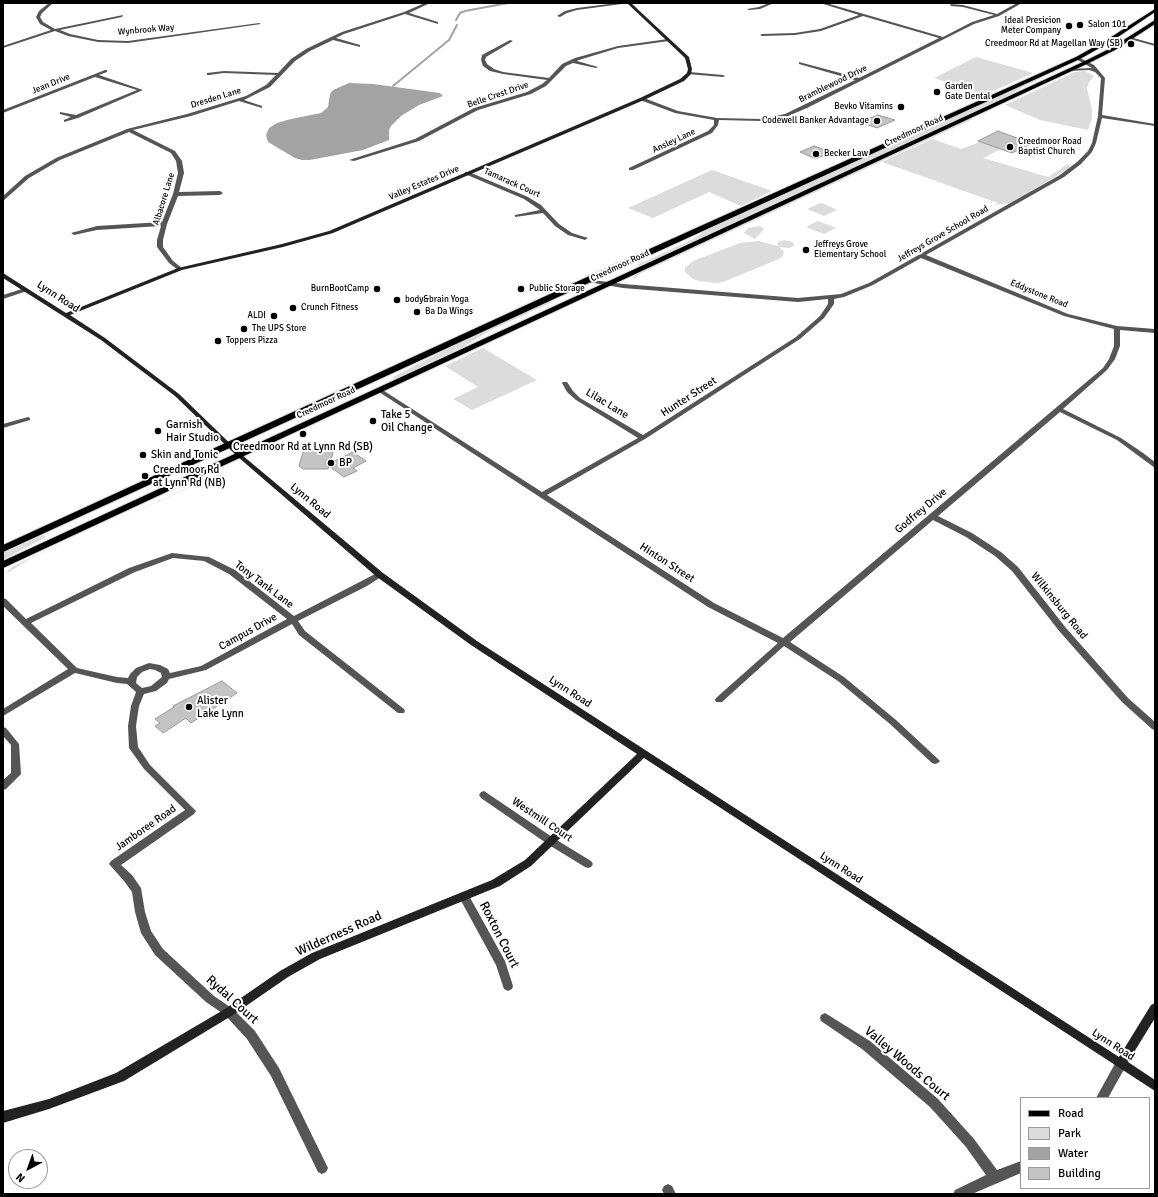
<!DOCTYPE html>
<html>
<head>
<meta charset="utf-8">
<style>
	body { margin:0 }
	#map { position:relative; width:1158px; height:1197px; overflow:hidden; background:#fff; font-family:Signika,sans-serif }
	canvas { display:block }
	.frame { position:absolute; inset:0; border:4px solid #000; pointer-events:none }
	.legend { position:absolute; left:1020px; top:1097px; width:130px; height:92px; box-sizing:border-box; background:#fff; border:1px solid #999; margin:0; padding:5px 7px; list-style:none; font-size:12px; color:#000 }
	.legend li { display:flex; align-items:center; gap:8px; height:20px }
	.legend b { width:20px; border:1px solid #999 }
	.north { position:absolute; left:8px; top:1149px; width:40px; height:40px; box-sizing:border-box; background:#fff; border:1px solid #999; border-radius:50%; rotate:221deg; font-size:11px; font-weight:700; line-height:16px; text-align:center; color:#000 }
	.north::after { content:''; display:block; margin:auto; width:14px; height:18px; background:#000; clip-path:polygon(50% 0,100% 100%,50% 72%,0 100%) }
</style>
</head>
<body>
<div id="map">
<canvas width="1158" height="1197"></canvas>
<div class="frame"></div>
<ul class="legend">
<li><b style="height:5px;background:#000"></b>Road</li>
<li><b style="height:11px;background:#dcdcdc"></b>Park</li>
<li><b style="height:11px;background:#a3a3a3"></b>Water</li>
<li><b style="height:11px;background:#c4c4c4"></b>Building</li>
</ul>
<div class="north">N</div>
</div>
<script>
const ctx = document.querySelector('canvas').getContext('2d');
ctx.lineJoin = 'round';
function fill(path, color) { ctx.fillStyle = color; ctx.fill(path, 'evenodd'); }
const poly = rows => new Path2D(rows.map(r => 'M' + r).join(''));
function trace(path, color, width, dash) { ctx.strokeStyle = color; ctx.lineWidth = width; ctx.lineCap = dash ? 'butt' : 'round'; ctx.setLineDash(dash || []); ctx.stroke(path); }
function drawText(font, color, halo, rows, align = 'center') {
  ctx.font = font + ' Signika,sans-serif'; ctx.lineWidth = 4; ctx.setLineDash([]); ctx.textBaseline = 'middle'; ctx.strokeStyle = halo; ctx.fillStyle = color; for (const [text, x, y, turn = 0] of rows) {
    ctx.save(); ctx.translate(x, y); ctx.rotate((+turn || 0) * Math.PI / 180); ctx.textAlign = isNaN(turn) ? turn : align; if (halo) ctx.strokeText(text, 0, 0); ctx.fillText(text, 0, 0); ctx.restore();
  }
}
const green = poly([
	[976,57,1033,73,998,89,983,94,934,78],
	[1054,71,1056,71,1023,87,1006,97,639,266,637,265,691,240,713,226],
	[1085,71,1094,76,1089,82,1087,89,1092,109,1092,118,1088,130,1040,120,1005,105,1075,72],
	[971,118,973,119,639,274,635,279,633,279,634,276,641,271],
	[932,139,961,149,980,142,1001,149,983,158,1048,177,1068,164,1071,167,1012,203,995,205,998,203,882,162],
	[712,170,772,191,741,206,709,192,653,218,628,208],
	[821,203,822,203,837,210,824,216,807,209],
	[818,221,836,228,824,234,806,227],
	[760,226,764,229,755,239,744,233,748,228],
	[784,240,793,242,794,246,789,248,779,247,784,252,783,256,779,259,723,282,716,283,699,281,693,279,685,272,685,268,693,261,740,243,758,241,778,246,778,242],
	[550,301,552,302,489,331,463,347,395,379,393,377,445,350],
	[483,348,537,380,472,410,453,399,478,387,445,366],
	[217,475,226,475,205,481,57,546,28,560,9,572,6,573,12,567,28,559],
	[43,535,46,537,3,560,3,553]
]);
const water = poly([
	[349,83,373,84,440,93,443,96,419,105,401,116,391,126,389,130,389,140,363,150,310,160,302,160,295,158,268,142,266,135,269,128,277,123,291,119,321,113,328,107,330,94,333,90]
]);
const stream = poly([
	[456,20,460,13,465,11,508,3],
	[393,86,449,40,457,25]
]);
const building = poly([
	[878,115,895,120,877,128,860,122,878,115],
	[998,131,1017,138,1033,143,1012,153,978,141,998,131],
	[814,146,831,152,816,159,800,152,814,146],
	[304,449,334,449,330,463,353,452,366,461,353,468,357,471,344,477,329,466,328,469,303,469,299,466,304,449],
	[222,681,237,693,191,723,186,718,163,733,155,726,160,723,155,719,174,707,173,706,222,681]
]);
const street = poly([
	[49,3,53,3,42,13,40,17,43,22,55,29,123,15,122,17,60,30,70,34,98,40,128,41,259,23,261,24,128,43,98,42,68,36,55,31,3,48,3,46,51,30,40,24,36,17,39,11,49,3],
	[425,3,430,3,409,13,438,22,438,24,405,14,344,34,336,38,360,45,360,47,333,40,310,51,295,61,270,87,244,100,262,106,262,108,239,101,191,116,133,130,175,151,182,161,184,173,179,192,220,191,223,193,220,195,178,196,167,224,163,240,163,247,173,261,182,268,182,270,178,270,169,263,157,247,157,240,161,226,97,230,74,235,71,233,97,226,162,222,173,194,178,173,176,161,171,153,129,132,60,160,29,178,3,201,3,196,25,176,56,158,127,129,187,114,246,96,266,85,276,75,224,73,209,75,207,75,207,73,224,71,278,73,291,59,306,49,331,37,342,32,404,12,425,3],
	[617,3,629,3,577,10,567,13,560,17,557,16,565,11,577,8,617,3],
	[769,3,774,3,760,9,749,10,747,9,759,7,769,3],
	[820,3,826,3,943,37,972,22,994,15,963,7,951,6,950,4,963,5,997,14,1017,3,1022,3,999,16,974,24,807,108,788,116,761,121,719,120,718,125,712,133,633,170,629,170,629,168,708,131,714,125,714,120,675,113,640,100,640,98,644,98,678,111,717,118,761,119,785,114,855,80,799,64,799,62,859,78,939,38,863,16,821,31,795,35,762,36,760,35,762,34,795,33,820,29,859,15,820,3],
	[1130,37,1155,44,1155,46,1130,39,1130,37],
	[668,39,670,40,669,41,618,48,579,60,577,61,598,67,596,68,573,63,566,66,546,86,531,94,478,110,419,141,354,161,349,160,415,139,474,108,527,92,542,84,547,80,503,74,490,71,483,66,481,60,482,55,510,40,513,41,486,57,485,60,487,64,494,69,503,72,549,78,562,64,575,58,618,46,668,39],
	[1078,57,1094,65,1105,78,1102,115,1155,124,1155,126,1102,118,1096,143,1092,152,1081,164,1064,177,926,255,1068,314,1117,326,1155,329,1155,333,1120,330,1120,346,1115,359,1107,370,1063,409,1121,438,1143,453,1155,462,1155,468,1117,440,1060,412,938,516,972,533,1001,552,1018,567,1066,628,1128,698,1155,722,1155,730,1152,729,1122,702,1060,632,1012,571,995,556,966,537,933,520,790,642,844,677,896,720,938,759,940,761,938,763,935,764,932,763,890,724,838,681,784,646,722,702,716,702,715,700,716,698,778,643,708,607,376,390,377,389,381,389,542,492,638,438,576,400,567,392,562,383,563,382,567,382,573,391,580,398,643,435,796,337,820,316,828,304,828,299,798,302,623,288,588,282,586,281,586,279,623,284,798,298,841,294,869,283,1060,175,1077,162,1088,151,1092,143,1098,116,1101,78,1095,72,1089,70,1067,71,1067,70,1069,69,1092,68,1076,59,1076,58,1078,57],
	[921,258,1064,316,1114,329,1114,346,1109,359,1103,368,783,638,714,603,547,495,645,439,800,339,824,318,834,304,834,299,844,297,873,285,921,258],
	[105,70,107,70,107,72,99,75,143,90,78,118,64,122,64,120,71,117,60,114,60,112,76,115,137,90,95,77,3,113,3,110,105,70],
	[689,72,723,75,725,76,723,77,687,74,687,72,689,72],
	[465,172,469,172,528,197,541,205,559,224,572,233,588,238,585,240,568,235,555,226,543,213,515,217,515,215,540,210,524,199,465,174,465,172],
	[25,288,27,289,27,291,3,299,3,295,25,288],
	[28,417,30,418,30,420,3,428,3,424,28,417],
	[172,553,209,557,235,570,294,616,377,573,380,572,384,575,367,586,298,621,305,631,404,709,405,711,404,713,398,713,299,635,292,624,206,670,169,679,167,683,156,691,144,694,139,706,136,726,138,747,150,765,196,811,194,814,121,865,132,875,141,888,145,912,151,931,163,949,214,996,233,1009,255,1031,279,1068,328,1168,326,1172,322,1174,318,1172,271,1076,247,1039,225,1015,206,1002,155,955,141,933,135,912,132,892,124,881,109,864,111,861,185,810,144,769,129,748,128,726,131,706,136,692,127,684,117,683,75,673,3,716,3,709,68,669,3,606,3,598,6,599,26,619,129,568,172,553],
	[173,558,204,561,229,574,287,619,201,666,170,673,168,669,160,665,149,663,136,668,130,674,128,678,117,677,77,668,31,623,135,572,173,558],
	[150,669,155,670,161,673,162,677,151,686,142,688,136,683,137,677,142,672,150,669],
	[3,727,6,728,19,744,21,774,6,789,3,790,3,780,11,773,11,745,3,736,3,727],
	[484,791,555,839,591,861,593,864,591,867,588,868,585,867,549,845,481,798,479,795,481,792,484,791],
	[464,893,468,894,505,961,513,986,512,989,508,991,504,989,496,965,459,897,460,894,464,893],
	[825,1013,870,1041,938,1099,974,1139,997,1170,1021,1161,1021,1173,972,1194,953,1194,955,1190,986,1175,966,1147,930,1107,862,1049,821,1021,820,1018,821,1015,825,1013],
	[1121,1059,1125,1060,1127,1064,1108,1098,1096,1098,1117,1060,1121,1059],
	[668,1184,672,1186,676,1194,664,1194,662,1190,664,1186,668,1184]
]);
const secondary = poly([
	[627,3,631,3,689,57,692,69,691,74,684,81,644,100,333,233,283,247,182,270,70,315,105,338,179,394,242,455,383,573,477,641,1119,1057,1151,1005,1155,1003,1155,1018,1128,1062,1155,1080,1155,1091,644,758,531,866,500,886,320,959,288,977,233,1015,124,1081,49,1109,3,1123,3,1111,49,1099,116,1073,225,1009,280,971,312,953,492,880,525,860,637,754,471,645,377,577,238,457,175,396,101,340,3,278,3,273,66,313,178,268,282,244,329,231,640,98,680,79,687,73,688,69,685,58,627,3]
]);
const primary = poly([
	[1155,9,1155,12,1112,41,1080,59,591,282,3,552,3,545,585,278,1076,57,1108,39,1155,9],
	[1155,20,1155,24,1115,50,1089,63,3,568,3,561,1085,61,1111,48,1155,20]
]);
const markers = [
	[1080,25,4,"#000"],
	[1069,26,4,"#000"],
	[1131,44,4,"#000"],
	[937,92,4,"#000"],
	[901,107,4,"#000"],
	[877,121,4,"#000"],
	[1010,147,4,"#000"],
	[816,154,4,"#000"],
	[806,250,4,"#000"],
	[377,289,4,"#000"],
	[521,289,4,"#000"],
	[397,300,4,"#000"],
	[293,308,4,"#000"],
	[417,312,4,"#000"],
	[274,316,4,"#000"],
	[244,329,4,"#000"],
	[218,341,4,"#000"],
	[373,421,4,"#000"],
	[158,431,4,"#000"],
	[303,434,4,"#000"],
	[143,455,4,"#000"],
	[331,463,4,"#000"],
	[145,476,4,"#000"],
	[189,707,4,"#000"]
];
const farPoinames = [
	["Ideal Presicion",1061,21,"right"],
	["Meter Company",1061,31,"right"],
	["Salon 101",1088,25],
	["Creedmoor Rd at Magellan Way (SB)",1123,44,"right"],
	["Garden",945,87],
	["Gate Dental",945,97],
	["Bevko Vitamins",893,107,"right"],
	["Codewell Banker Advantage",869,121,"right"],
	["Creedmoor Road",1018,142],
	["Baptist Church",1018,152],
	["Becker Law",824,154],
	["Jeffreys Grove",814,245],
	["Elementary School",814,255],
	["BurnBootCamp",369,289,"right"],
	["Public Storage",529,289],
	["body&brain Yoga",405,300],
	["Crunch Fitness",301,308],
	["Ba Da Wings",425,312],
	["ALDI",266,316,"right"],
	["The UPS Store",252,329],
	["Toppers Pizza",226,341]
];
const farStreetnames = [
	["Wynbrook Way",146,30,-5],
	["Jean Drive",51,84,-22],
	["Bramblewood Drive",833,84,-26],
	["Belle Crest Drive",498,95,-19],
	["Dresden Lane",216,98,-17],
	["Creedmoor Road",914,131,-25],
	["Ansley Lane",674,141,-25],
	["Valley Estates Drive",424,183,-23],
	["Tamarack Court",512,183,24],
	["Albacore Lane",164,199,-73],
	["Jeffreys Grove School Road",943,234,-30],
	["Creedmoor Road",620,266,-25],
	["Eddystone Road",1039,294,22],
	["Creedmoor Road",326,403,-25]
];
const streetNames = [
	["Lynn Road",58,297,33],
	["Hunter Street",689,397,-33],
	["Lilac Lane",607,404,31],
	["Lynn Road",310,501,40],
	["Godfrey Drive",921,511,-40],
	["Hinton Street",667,563,33],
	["Tony Tank Lane",264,585,37],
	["Wilkinsburg Road",1059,606,51],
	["Campus Drive",248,632,-29],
	["Lynn Road",570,692,33],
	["Westmill Court",542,820,34],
	["Jamboree Road",146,828,-35],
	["Lynn Road",841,868,33],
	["Lynn Road",1113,1045,33]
];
const poiNames = [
	["Take 5",381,415],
	["Oil Change",381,428],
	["Garnish",166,425],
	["Hair Studio",166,438],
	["Creedmoor Rd at Lynn Rd (SB)",303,447,"center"],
	["Skin and Tonic",151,455],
	["BP",339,463],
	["Creedmoor Rd",153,470],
	["at Lynn Rd (NB)",153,483],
	["Alister",197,701],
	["Lake Lynn",197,714]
];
const nearStreetnames = [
	["Wilderness Road",339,934,-24],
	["Roxton Court",499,935,63],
	["Rydal Court",232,1000,42],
	["Valley Woods Court",907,1064,40]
];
fill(green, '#dcdcdc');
fill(water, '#a3a3a3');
trace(stream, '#a3a3a3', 2);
fill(building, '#c4c4c4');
trace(building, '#999', 1);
trace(primary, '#dbdbdb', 2);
fill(street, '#555');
fill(secondary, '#222');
fill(primary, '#000');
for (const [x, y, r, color] of markers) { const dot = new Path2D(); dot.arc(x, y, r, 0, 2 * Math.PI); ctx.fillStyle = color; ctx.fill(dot); trace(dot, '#fff', 1.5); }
drawText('9px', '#000', '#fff', farPoinames, 'left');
drawText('9px', '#000', '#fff', farStreetnames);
drawText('11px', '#000', '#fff', streetNames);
drawText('11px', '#000', '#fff', poiNames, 'left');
drawText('13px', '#000', '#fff', nearStreetnames);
</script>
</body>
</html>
